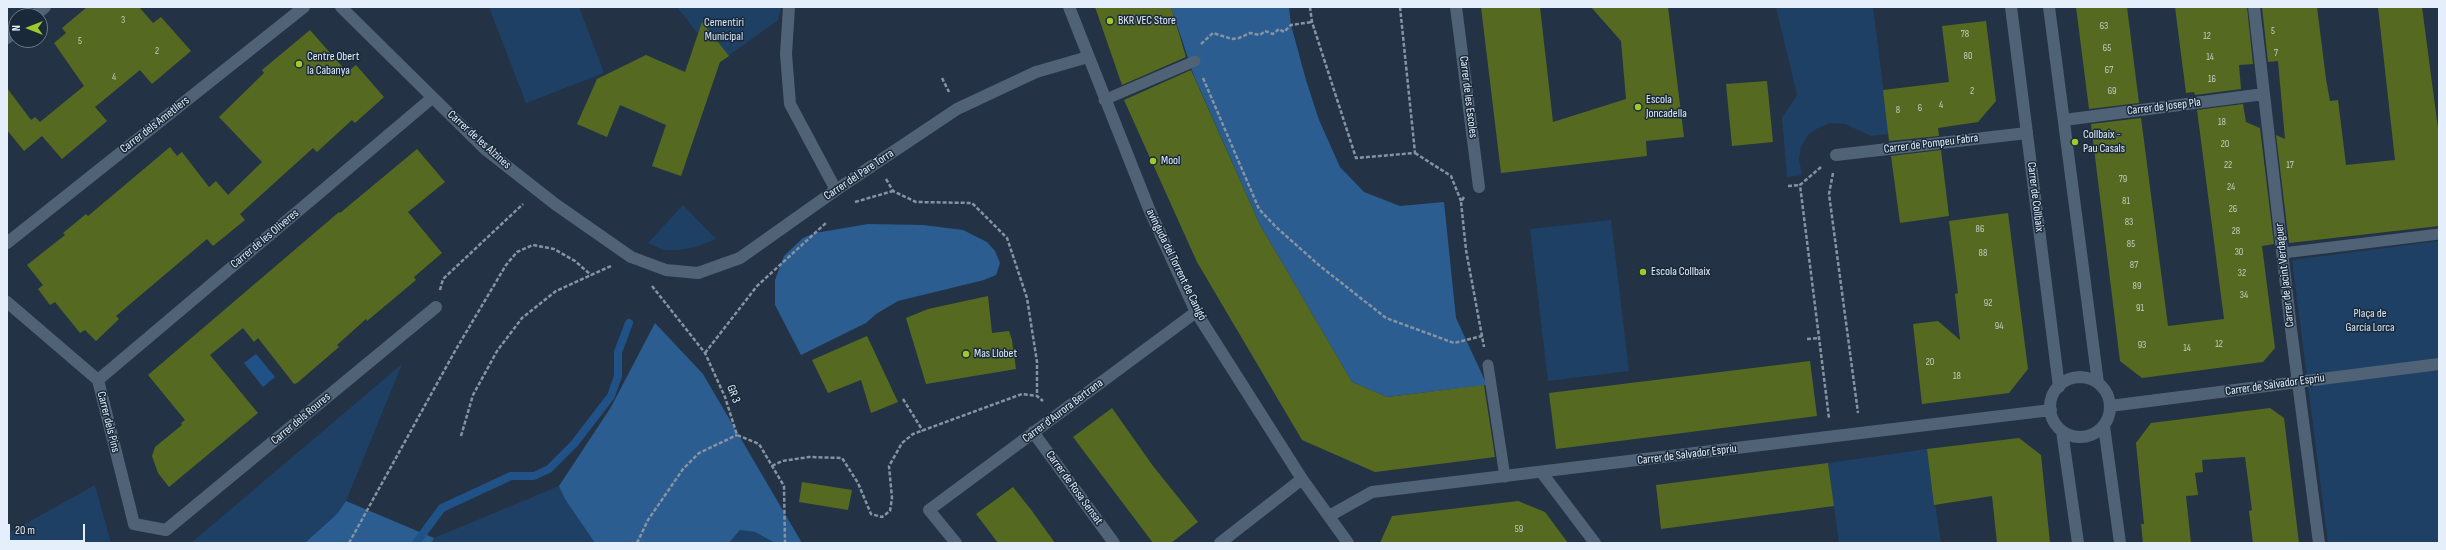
<!DOCTYPE html>
<html>
<head>
<meta charset="utf-8">
<style>
	body { margin:0 }
	#map { position:relative; width:2446px; height:550px; overflow:hidden; background:#233345; font-family:"Sofia Sans Condensed",sans-serif }
	canvas { display:block }
	.frame { position:absolute; inset:0; border:8px solid #e5effb; pointer-events:none }
	.north { position:absolute; left:8px; top:8px; width:40px; height:40px; box-sizing:border-box; background:#19293a; border:1px solid #6b7887; border-radius:50%; rotate:270deg; font-size:11px; font-weight:700; line-height:16px; text-align:center; color:#e5effb }
	.north::after { content:''; display:block; margin:auto; width:14px; height:18px; background:#a0c92b; clip-path:polygon(50% 0,100% 100%,50% 72%,0 100%) }
	.scale { position:absolute; left:8px; top:524px; width:77px; height:18px; box-sizing:border-box; border:2px solid #e5effb; border-top:0; padding-left:5px; font-size:12px; line-height:14px; white-space:nowrap; color:#e5effb; -webkit-text-stroke:3px #19293a; paint-order:stroke }
</style>
</head>
<body>
<div id="map">
<canvas width="2446" height="550"></canvas>
<div class="frame"></div>
<div class="north">N</div>
<div class="scale">20 m</div>
</div>
<script>
const ctx = document.querySelector('canvas').getContext('2d');
ctx.lineJoin = 'round';
function fill(path, color) { ctx.fillStyle = color; ctx.fill(path, 'evenodd'); }
const poly = rows => new Path2D(rows.map(r => 'M' + r).join(''));
function trace(path, color, width, dash) { ctx.strokeStyle = color; ctx.lineWidth = width; ctx.lineCap = dash ? 'butt' : 'round'; ctx.setLineDash(dash || []); ctx.stroke(path); }
function drawText(font, color, halo, rows, align = 'center') {
  ctx.font = font + ' "Sofia Sans Condensed",sans-serif'; ctx.lineWidth = 3; ctx.setLineDash([]); ctx.textBaseline = 'middle'; ctx.strokeStyle = halo; ctx.fillStyle = color; for (const [text, x, y, turn = 0] of rows) {
    ctx.save(); ctx.translate(x, y); ctx.rotate((+turn || 0) * Math.PI / 180); ctx.textAlign = isNaN(turn) ? turn : align; if (halo) ctx.strokeText(text, 0, 0); ctx.fillText(text, 0, 0); ctx.restore();
  }
}
const green = poly([
	[489,7,579,7,604,73,526,103],
	[677,7,781,7,778,20,720,62],
	[1776,7,1873,7,1889,134,1871,136,1845,124,1830,123,1816,129,1808,135,1801,147,1799,159,1802,175,1787,177,1782,118,1797,95],
	[683,205,716,239,696,247,678,250,663,250,648,243],
	[1611,220,1629,371,1548,381,1530,229],
	[2439,241,2439,543,2328,543,2292,260],
	[402,364,346,501,337,514,314,537,305,543,191,543],
	[1927,449,1941,543,1839,543,1828,463],
	[95,485,111,543,7,543,7,534],
	[559,486,595,543,432,543,434,538],
	[740,530,755,532,775,543,729,543]
]);
const forest = poly([
	[1171,7,1289,7,1291,25,1306,80,1319,120,1340,167,1364,192,1400,206,1444,202,1456,318,1487,385,1387,397,1352,382,1260,225,1194,76],
	[868,224,923,225,963,230,987,242,995,251,1000,263,996,275,984,280,898,301,876,314,866,323,801,355,775,305,775,280,784,256,803,238,815,233],
	[655,323,703,374,802,543,775,543,755,532,740,530,729,543,595,543,565,499,559,486,611,407],
	[346,501,434,538,432,543,305,543,337,514]
]);
const water = poly([
	[256,354,275,377,263,387,244,363]
]);
const stream = poly([
	[416,543,442,508,511,476,534,476,549,469,574,444,611,396,618,376,618,352,629,323]
]);
const building = poly([
	[87,7,139,7,153,23,161,17,191,51,152,84,140,70,95,107,107,121,62,159,42,136,24,151,7,130,7,88,31,120,35,117,40,122,84,86,54,43,66,33,62,28],
	[1095,7,1171,7,1186,57,1122,85],
	[1481,7,1540,7,1553,122,1626,99,1621,41,1591,7,1668,7,1684,137,1646,141,1647,156,1501,173],
	[2076,7,2127,7,2139,103,2089,109],
	[2175,7,2247,7,2253,64,2239,65,2241,89,2195,95,2194,92,2186,93],
	[2262,7,2317,7,2326,79,2330,101,2338,100,2346,165,2395,160,2378,7,2422,7,2439,136,2439,226,2289,243,2276,135,2285,139,2278,61,2268,62],
	[1986,21,1996,101,1978,122,1938,128,1939,136,1889,141,1883,90,1949,82,1942,26],
	[702,22,729,56,720,62,681,176,652,166,666,125,620,105,607,137,577,124,597,79,646,55,685,72],
	[310,30,347,72,356,65,384,97,355,123,352,120,317,152,313,148,240,214,245,220,213,246,207,239,116,316,119,319,96,341,85,330,80,333,55,302,50,305,38,289,43,285,27,265,65,235,63,233,86,214,88,216,170,147,177,156,182,152,209,187,216,181,228,195,262,162,219,117,264,73,262,70],
	[1191,70,1260,225,1352,382,1387,397,1484,385,1495,457,1375,472,1302,440,1197,262,1124,100],
	[1767,81,1773,142,1732,146,1726,84],
	[2243,104,2246,122,2260,128,2274,244,2262,246,2275,348,2263,362,2142,378,2120,361,2091,124,2141,118,2168,326,2224,319,2197,110],
	[417,149,445,182,408,212,442,253,414,277,416,280,367,321,366,319,337,345,339,347,297,383,294,384,258,338,254,342,243,328,210,355,258,413,169,487,158,473,152,456,155,447,182,425,181,423,185,420,148,375,339,212,340,213],
	[1941,150,1949,216,1900,223,1891,156],
	[2008,213,2028,369,2009,393,1922,404,1913,324,1938,321,1960,340,1955,294,1958,293,1949,221],
	[988,296,992,333,1009,331,1012,340,1016,369,926,384,906,318,928,309],
	[867,336,898,402,871,413,861,380,828,393,812,360],
	[1810,361,1817,416,1556,449,1549,393],
	[1112,408,1153,466,1198,522,1171,543,1153,543,1073,437],
	[2270,408,2284,418,2299,543,2253,543,2249,511,2252,510,2245,457,2202,460,2203,472,2195,473,2198,495,2186,496,2191,543,2143,543,2141,524,2144,524,2136,443,2151,423],
	[2019,438,2041,455,2050,543,1997,543,1992,496,1934,505,1927,449],
	[1828,463,1834,506,1661,529,1656,485],
	[802,482,852,490,848,510,799,502],
	[1013,487,1032,511,1055,543,998,543,976,514],
	[1518,501,1545,512,1568,543,1380,543,1392,516]
]);
const path = poly([
	[1310,7,1312,22,1356,158,1415,153,1400,7],
	[1201,44,1213,33,1232,39,1239,38,1250,33,1260,35,1265,31,1273,34,1279,29,1284,32,1291,25,1312,22],
	[942,78,949,92],
	[1203,78,1259,209,1276,227,1320,266,1386,318,1454,343,1482,336],
	[1415,153,1451,176,1461,201],
	[1821,167,1800,185,1829,418],
	[1833,173,1829,194,1858,413],
	[886,179,893,191,916,202,972,203,1007,238,1027,298,1037,362,1037,396],
	[1788,186,1800,185],
	[1464,197,1461,202,1466,250,1484,347],
	[855,202,893,191],
	[652,286,705,353,725,397,737,435,759,444,784,486,785,543],
	[440,290,443,279,523,204],
	[1807,339,1819,338],
	[705,353,757,286,827,222],
	[903,399,923,431],
	[461,436,473,395,497,351,522,318,556,291,611,266],
	[772,466,782,461,809,457,842,458,858,483,871,514,882,517,890,511,892,498,889,466,902,443,913,434,1022,394,1037,396,1043,401],
	[349,543,455,351,506,265,517,252,533,245,554,249,575,261,591,275],
	[637,543,648,520,683,469,699,453,737,435]
]);
const lane = poly([
	[1104,100,1195,61],
	[2283,253,2439,234],
	[1488,365,1505,477]
]);
const street = poly([
	[341,7,485,149,555,204,631,257,666,270,698,273,740,258,836,190,957,109,1036,72,1088,57],
	[789,7,786,54,790,104,836,190],
	[1456,7,1479,187],
	[2254,7,2291,329,2319,543],
	[34,16,45,7],
	[7,38,16,31],
	[2064,120,2264,94],
	[1836,155,2027,133],
	[7,243,304,7],
	[7,302,98,380,134,524,166,530,436,307],
	[98,380,432,98],
	[1033,432,1114,543],
	[1542,473,1595,543],
	[956,543,929,510,1196,312],
	[1220,543,1302,479]
]);
const secondary = poly([
	[1069,7,1149,209,1196,312,1302,479,1348,543],
	[2011,7,2059,387],
	[2049,7,2098,383],
	'2050 407a30 30 0 1 1 60 0a30 30 0 1 1-60 0Z',
	[2110,406,2439,364],
	[2104,426,2120,543],
	[2062,431,2078,543],
	[1329,516,1372,492,2051,410]
]);
const markers = [
	[1110,21,4,"#a0c92b"],
	[299,64,4,"#a0c92b"],
	[1638,107,4,"#a0c92b"],
	[2075,142,4,"#a0c92b"],
	[1153,161,4,"#a0c92b"],
	[1643,272,4,"#a0c92b"],
	[966,354,4,"#a0c92b"]
];
const numberNames = [
	["3",123,20],
	["63",2104,26],
	["5",2273,31],
	["78",1965,34],
	["12",2207,36],
	["5",80,41],
	["65",2107,48],
	["2",157,51],
	["7",2276,53],
	["80",1968,56],
	["14",2210,57],
	["67",2109,70],
	["4",114,77],
	["16",2212,79],
	["2",1972,91],
	["69",2112,91],
	["4",1941,105],
	["6",1920,108],
	["8",1898,110],
	["18",2222,122],
	["20",2225,144],
	["22",2228,165],
	["17",2290,165],
	["79",2123,179],
	["24",2231,187],
	["81",2126,201],
	["26",2233,209],
	["83",2129,222],
	["86",1980,229],
	["28",2236,231],
	["85",2131,244],
	["30",2239,252],
	["88",1983,253],
	["87",2134,265],
	["32",2242,273],
	["89",2137,286],
	["34",2244,295],
	["92",1988,303],
	["91",2140,308],
	["94",1999,326],
	["12",2219,344],
	["93",2142,345],
	["14",2187,348],
	["20",1930,362],
	["18",1957,376],
	["59",1519,529]
];
const poiNames = [
	["BKR VEC Store",1118,21],
	["Centre Obert",307,57],
	["la Cabanya",307,71],
	["Escola",1646,100],
	["Joncadella",1646,114],
	["Collbaix -",2083,135],
	["Pau Casals",2083,149],
	["Mool",1161,161],
	["Escola Collbaix",1651,272],
	["Mas Llobet",974,354]
];
const parkNames = [
	["Cementiri",724,23],
	["Municipal",724,37],
	["Plaça de",2370,314],
	["García Lorca",2370,328]
];
const streetNames = [
	["Carrer de les Escoles",1468,97,83],
	["Carrer de Josep Pla",2164,107,-7],
	["Carrer dels Ametllers",155,125,-38],
	["Carrer de les Alzines",479,140,42],
	["Carrer de Pompeu Fabra",1931,144,-7],
	["Carrer del Pare Torra",859,175,-34],
	["Carrer de Collbaix",2035,197,83],
	["Carrer de les Oliveres",265,239,-40],
	["avinguda del Torrent de Canigó",1176,265,64],
	["Carrer de Jacint Verdaguer",2285,275,-96],
	["Carrer de Salvador Espriu",2275,385,-8],
	["GR 3",733,394,69],
	["Carrer d'Aurora Bertrana",1063,411,-37],
	["Carrer dels Roures",301,419,-40],
	["Carrer dels Pins",108,422,76],
	["Carrer de Salvador Espriu",1687,455,-7],
	["Carrer de Rosa Sensat",1074,488,54]
];
fill(green, '#1e4064');
fill(forest, '#2b5d91');
fill(water, '#205287');
trace(stream, '#205287', 8);
fill(building, '#556a20');
trace(path, '#8693a2', 2.5, [4, 2]);
trace(lane, '#506276', 11);
trace(street, '#506276', 12);
trace(secondary, '#506276', 12);
for (const [x, y, r, color] of markers) { const dot = new Path2D(); dot.arc(x, y, r, 0, 2 * Math.PI); ctx.fillStyle = color; ctx.fill(dot); trace(dot, '#19293a', 1.5); }
drawText('10px', '#c1cec4', null, numberNames);
drawText('12px', '#e5effb', '#19293a', poiNames, 'left');
drawText('12px', '#d8e6f6', '#19293a', parkNames);
drawText('12px', '#e5effb', '#19293a', streetNames);
</script>
</body>
</html>
